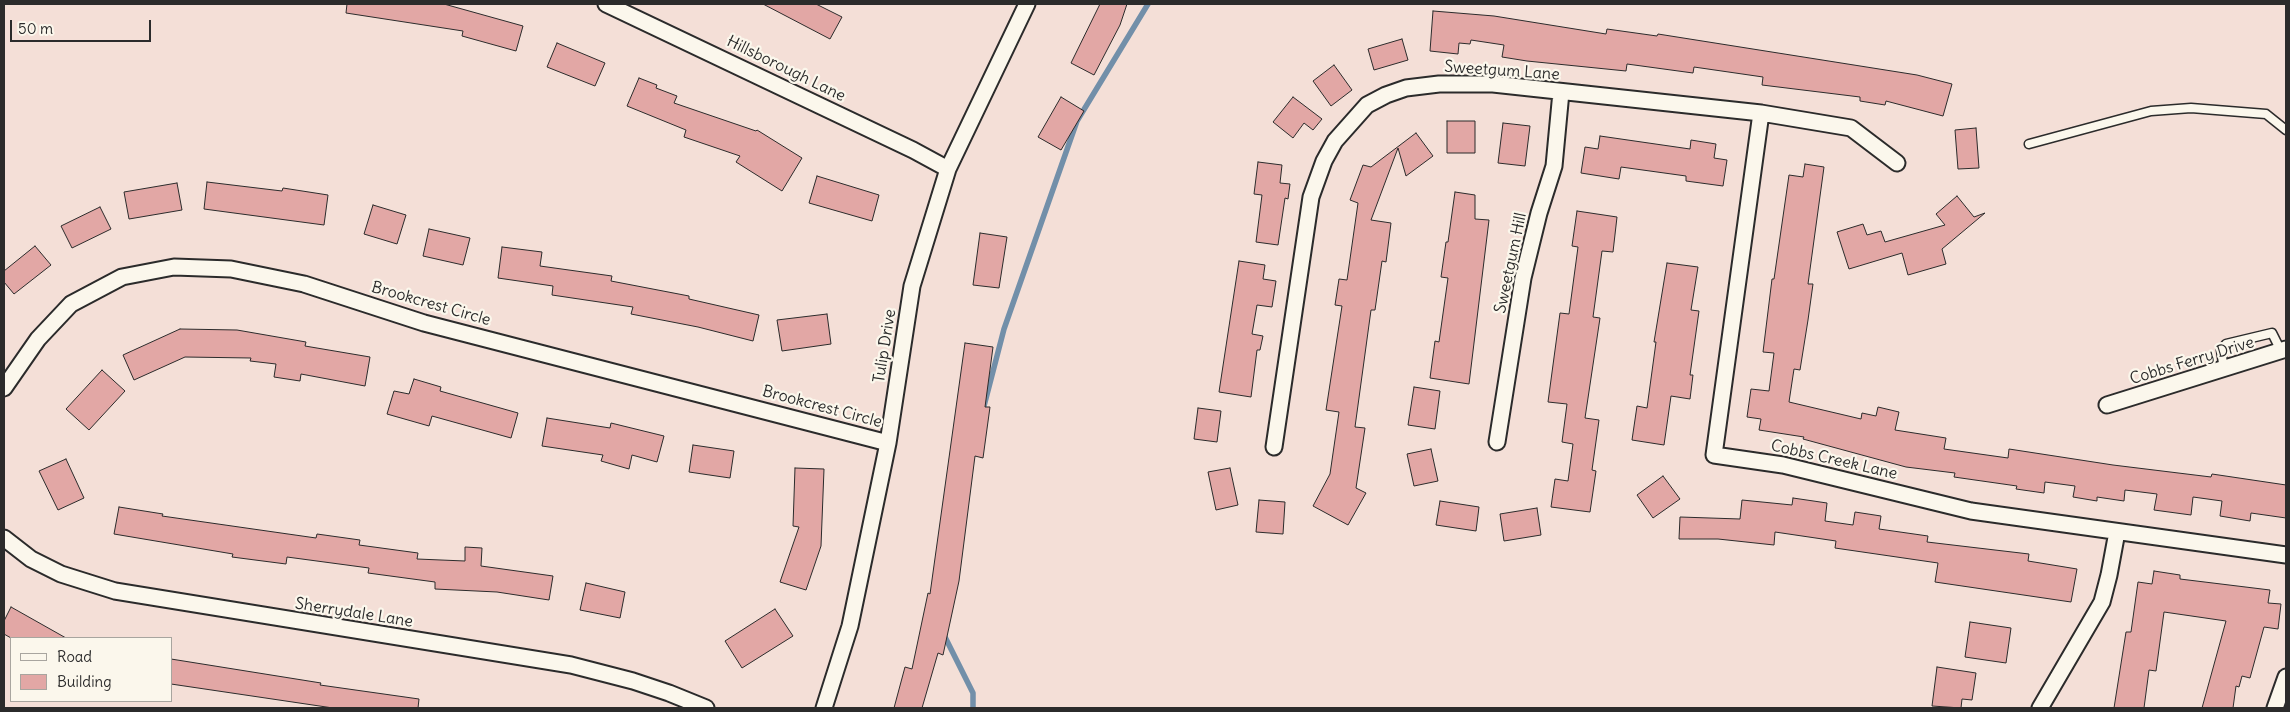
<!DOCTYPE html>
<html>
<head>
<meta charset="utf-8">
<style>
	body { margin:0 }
	#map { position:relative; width:2290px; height:712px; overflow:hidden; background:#f4dfd7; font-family:Delius,sans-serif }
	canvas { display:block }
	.frame { position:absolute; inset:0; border:5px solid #2b2b2b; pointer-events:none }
	.legend { position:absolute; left:10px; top:637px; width:162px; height:65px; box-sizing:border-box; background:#fbf7ec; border:1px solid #a8a59f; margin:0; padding:6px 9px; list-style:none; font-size:15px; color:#2b2b2b }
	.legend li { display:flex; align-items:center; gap:10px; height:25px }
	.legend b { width:25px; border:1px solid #a8a59f }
	.scale { position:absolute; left:10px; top:20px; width:141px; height:22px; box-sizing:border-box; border:2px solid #2b2b2b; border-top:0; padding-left:6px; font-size:15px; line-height:18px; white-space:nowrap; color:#2b2b2b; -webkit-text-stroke:4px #fbf7ec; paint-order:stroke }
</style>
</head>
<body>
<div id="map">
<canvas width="2290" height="712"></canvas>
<div class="frame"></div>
<ul class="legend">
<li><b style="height:6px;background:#fbf7ec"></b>Road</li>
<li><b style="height:14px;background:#e2a7a5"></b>Building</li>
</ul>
<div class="scale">50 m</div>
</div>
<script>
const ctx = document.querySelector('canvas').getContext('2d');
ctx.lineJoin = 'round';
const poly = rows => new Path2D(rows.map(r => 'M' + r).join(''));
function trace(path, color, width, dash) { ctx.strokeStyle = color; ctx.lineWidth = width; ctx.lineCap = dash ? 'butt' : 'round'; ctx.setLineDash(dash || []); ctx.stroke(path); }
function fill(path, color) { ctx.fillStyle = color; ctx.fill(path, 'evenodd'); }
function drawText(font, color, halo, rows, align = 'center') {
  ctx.font = font + ' Delius,sans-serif'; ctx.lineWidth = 4.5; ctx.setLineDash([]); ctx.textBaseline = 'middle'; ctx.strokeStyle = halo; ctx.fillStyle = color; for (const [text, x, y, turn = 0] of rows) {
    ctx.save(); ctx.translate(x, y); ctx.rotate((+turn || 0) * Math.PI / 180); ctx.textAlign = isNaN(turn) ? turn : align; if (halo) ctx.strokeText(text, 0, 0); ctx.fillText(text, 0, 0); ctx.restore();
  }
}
const stream = poly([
	[984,406,1004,329,1077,121,1148,4],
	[944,635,973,693,973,708]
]);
const building = poly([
	[347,4,444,4,523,26,516,51,462,36,463,31,346,13,347,4],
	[763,4,816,4,842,17,830,39,763,4],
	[1100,4,1127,4,1120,25,1094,75,1071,63,1100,4],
	[1433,11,1494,16,1606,34,1607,29,1657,36,1658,34,1917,75,1952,84,1943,116,1886,101,1885,105,1860,101,1860,97,1762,85,1763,77,1694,67,1693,73,1627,64,1626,71,1527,61,1502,57,1504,45,1471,40,1470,44,1459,43,1458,54,1430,51,1433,11],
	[1402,39,1408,60,1374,70,1368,49,1402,39],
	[557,43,605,63,595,86,547,67,557,43],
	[1334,65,1352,90,1331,106,1313,81,1334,65],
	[639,78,657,85,656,88,677,96,674,103,756,131,757,130,802,158,782,191,736,162,740,156,684,137,686,130,627,106,639,78],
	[1061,97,1084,111,1061,150,1038,137,1061,97],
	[1293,97,1322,119,1313,130,1304,123,1293,138,1273,122,1293,97],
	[1447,121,1475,121,1475,153,1447,153,1447,121],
	[1503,123,1530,126,1525,166,1498,163,1503,123],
	[1976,128,1979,168,1958,169,1955,130,1976,128],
	[1416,133,1433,156,1406,176,1398,148,1371,220,1391,223,1386,262,1382,261,1375,310,1371,310,1355,427,1365,428,1356,488,1366,493,1348,525,1313,506,1330,474,1339,412,1326,410,1342,306,1335,305,1339,279,1347,280,1358,203,1350,200,1363,165,1371,167,1416,133],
	[1600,136,1690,149,1691,140,1716,144,1714,158,1727,160,1723,186,1686,181,1686,176,1621,167,1619,179,1581,173,1585,147,1598,149,1600,136],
	[1258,162,1282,165,1280,183,1290,184,1288,199,1285,198,1278,245,1256,242,1262,195,1254,194,1258,162],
	[1805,164,1824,167,1808,284,1813,284,1808,320,1800,370,1794,369,1789,402,1861,419,1862,413,1876,416,1878,407,1899,412,1895,430,1946,438,1944,449,2008,458,2009,449,2113,465,2211,477,2212,474,2286,485,2286,518,2251,513,2250,521,2220,516,2222,501,2193,497,2191,515,2154,510,2157,494,2125,490,2124,501,2097,497,2097,501,2073,497,2075,486,2045,482,2044,493,2016,489,2017,486,1954,477,1955,473,1906,467,1803,439,1804,437,1759,430,1761,419,1747,417,1751,389,1769,391,1774,353,1763,352,1772,279,1774,279,1789,175,1803,177,1805,164],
	[817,176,879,195,872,221,809,203,817,176],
	[207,182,282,191,283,188,328,195,324,225,204,209,207,182],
	[177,183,182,210,129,219,124,192,177,183],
	[1455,192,1475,195,1475,219,1489,220,1469,384,1430,378,1435,341,1439,342,1448,278,1441,277,1446,242,1448,242,1455,192],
	[1957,196,1974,217,1985,213,1942,249,1946,264,1908,275,1902,253,1849,269,1837,232,1863,224,1867,235,1881,231,1885,242,1945,225,1936,214,1957,196],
	[373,205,406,215,397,244,364,234,373,205],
	[100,207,111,229,72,248,61,226,100,207],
	[1577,211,1617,217,1613,252,1602,251,1593,317,1600,318,1585,418,1599,420,1592,470,1596,471,1590,512,1551,507,1555,479,1568,481,1573,444,1562,442,1567,404,1548,402,1560,313,1569,314,1578,247,1572,246,1577,211],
	[429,229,470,238,463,265,423,256,429,229],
	[980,233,1007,237,999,288,973,285,980,233],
	[35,246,51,265,14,294,4,282,4,271,35,246],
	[502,247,542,252,540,266,612,276,611,281,689,296,689,299,759,315,753,341,698,327,631,314,633,307,552,295,553,286,498,278,502,247],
	[1239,261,1265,265,1263,279,1276,281,1272,307,1257,305,1252,334,1263,336,1260,350,1257,350,1251,397,1219,392,1239,261],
	[1667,263,1698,267,1691,310,1699,311,1690,375,1693,375,1690,399,1671,396,1664,445,1632,440,1637,406,1647,408,1656,342,1654,342,1667,263],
	[827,314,831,344,782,351,777,320,827,314],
	[180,329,237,330,306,342,305,346,370,357,365,386,301,374,300,381,274,377,276,364,250,361,251,358,185,357,134,380,123,355,180,329],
	[965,343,993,347,985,407,990,407,983,458,975,456,959,581,943,655,938,653,922,708,894,708,905,667,912,669,928,593,930,594,965,343],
	[102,370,125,391,89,430,66,409,102,370],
	[414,379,441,387,440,391,518,413,511,438,432,416,429,426,387,414,394,391,409,394,414,379],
	[1414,387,1440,391,1435,429,1408,425,1414,387],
	[1198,408,1221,411,1217,442,1194,439,1198,408],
	[547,418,610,428,611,423,664,436,657,462,632,455,629,469,601,461,603,455,542,446,547,418],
	[693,445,734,451,730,478,689,472,693,445],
	[1431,449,1438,481,1414,486,1407,454,1431,449],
	[66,459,84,498,58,510,39,471,66,459],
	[795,468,824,469,821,546,806,590,780,582,799,527,793,526,795,468],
	[1230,468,1238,505,1216,510,1208,472,1230,468],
	[1663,476,1680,499,1653,518,1637,495,1663,476],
	[1793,498,1827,503,1825,521,1853,525,1855,512,1881,516,1879,529,1928,536,1927,542,2029,554,2028,561,2077,569,2071,602,1935,582,1938,563,1835,548,1836,541,1775,532,1774,545,1718,539,1679,539,1680,517,1740,519,1742,500,1792,505,1793,498],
	[1259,500,1285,502,1283,534,1256,532,1259,500],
	[1440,501,1479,507,1476,531,1436,525,1440,501],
	[119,507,163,514,162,516,316,538,317,534,360,540,359,545,418,553,417,559,465,561,465,547,482,548,481,566,553,576,549,600,497,592,435,589,435,582,368,573,369,568,287,557,286,564,232,557,233,554,114,534,119,507],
	[1537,508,1541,535,1504,541,1500,514,1537,508],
	[2154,571,2180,575,2180,579,2270,590,2268,603,2281,604,2278,629,2264,627,2250,678,2242,676,2239,687,2236,686,2233,708,2202,708,2226,621,2164,612,2156,671,2149,670,2144,708,2114,708,2126,632,2131,632,2138,582,2152,584,2154,571],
	[586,583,625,592,620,618,580,610,586,583],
	[11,607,66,638,11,638,4,634,4,621,11,607],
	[775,609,793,636,742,668,725,641,775,609],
	[1970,622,2011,628,2006,663,1965,657,1970,622],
	[171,659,321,683,320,685,419,699,418,708,333,708,171,684,171,659],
	[1937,667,1976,673,1972,700,1962,699,1961,708,1932,706,1937,667]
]);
const service = poly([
	[2029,144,2151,111,2191,108,2266,114,2286,130],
	[2224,370,2221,350,2226,344,2272,333,2281,351]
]);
const minor = poly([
	[606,4,913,150,948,169],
	[1761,113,1714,455,1783,465,1971,511,2286,555],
	[4,388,38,339,71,304,122,277,174,267,231,269,304,284,424,323,888,443],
	[2107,405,2286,349],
	[1497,442,1523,278,1539,213,1554,166,1561,92],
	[1274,447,1311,197,1324,161,1335,141,1367,105,1386,95,1406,88,1439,84,1493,84,1761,113,1851,128,1897,163],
	[4,538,31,559,61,574,115,591,571,665,633,681,669,693,706,708],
	[824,708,850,626,888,443,912,286,948,169,1027,4],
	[2040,708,2102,602,2109,575,2117,532],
	[2275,708,2286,677]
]);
const streetNames = [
	["Hillsborough Lane",786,69,26],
	["Sweetgum Lane",1502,71,4],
	["Sweetgum Hill",1511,263,-78],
	["Brookcrest Circle",431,304,16],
	["Tulip Drive",885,346,-81],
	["Cobbs Ferry Drive",2192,361,-17],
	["Brookcrest Circle",822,407,15],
	["Cobbs Creek Lane",1834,460,13],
	["Sherrydale Lane",354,613,9]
];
trace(stream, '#728fa9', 5.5);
fill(building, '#e2a7a5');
trace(building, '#2b2b2b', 1);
trace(service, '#2b2b2b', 11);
trace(minor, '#2b2b2b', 19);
trace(service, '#fbf7ec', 8);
trace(minor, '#fbf7ec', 15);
drawText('16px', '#2b2b2b', '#fbf7ec', streetNames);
</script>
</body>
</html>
